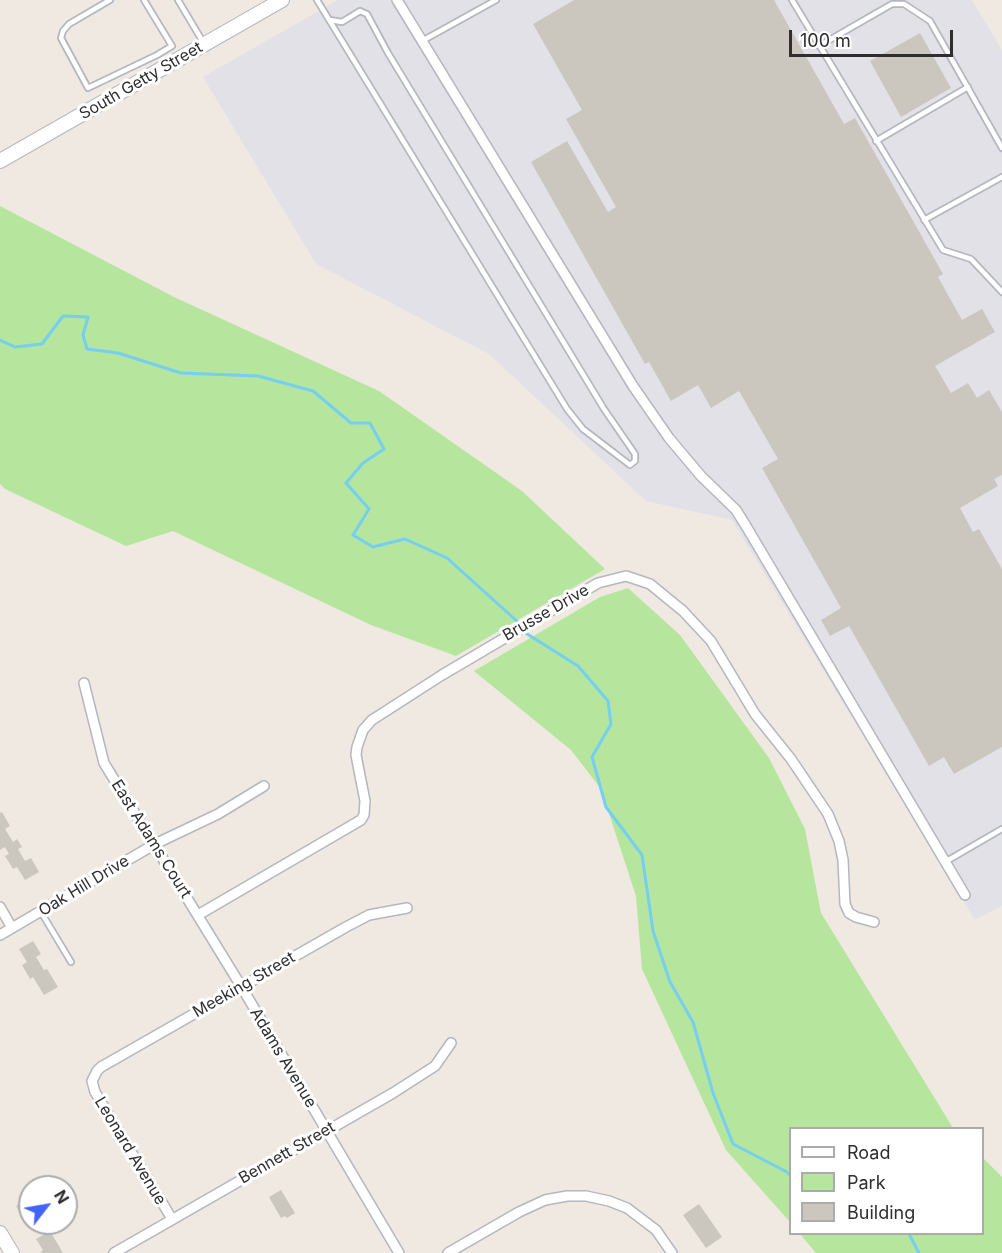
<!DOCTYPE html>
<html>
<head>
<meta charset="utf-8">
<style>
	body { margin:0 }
	#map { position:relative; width:1002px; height:1253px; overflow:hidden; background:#efe9e1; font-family:Inter,sans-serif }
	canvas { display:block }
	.legend { position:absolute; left:789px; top:1127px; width:195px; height:108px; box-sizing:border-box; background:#fff; border:2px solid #ababab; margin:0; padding:8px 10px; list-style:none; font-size:18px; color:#2e2e2e }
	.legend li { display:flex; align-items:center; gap:12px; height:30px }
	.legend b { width:30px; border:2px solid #ababab }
	.north { position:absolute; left:18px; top:1175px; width:60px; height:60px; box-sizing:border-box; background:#fff; border:2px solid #ababab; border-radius:50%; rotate:59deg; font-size:16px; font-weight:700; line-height:24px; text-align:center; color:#2e2e2e }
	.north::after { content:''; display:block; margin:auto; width:21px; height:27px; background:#4264fb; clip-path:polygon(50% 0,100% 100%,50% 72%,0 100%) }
	.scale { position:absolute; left:789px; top:30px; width:164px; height:27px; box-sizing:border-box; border:3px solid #2e2e2e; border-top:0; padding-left:8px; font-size:18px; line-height:21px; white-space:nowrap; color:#2e2e2e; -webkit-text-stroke:4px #fff; paint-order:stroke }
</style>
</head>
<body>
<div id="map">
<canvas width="1002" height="1253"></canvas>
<ul class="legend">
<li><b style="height:8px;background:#fff"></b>Road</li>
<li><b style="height:16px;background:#b6e59e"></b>Park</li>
<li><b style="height:16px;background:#cbc7bf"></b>Building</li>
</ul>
<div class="north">N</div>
<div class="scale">100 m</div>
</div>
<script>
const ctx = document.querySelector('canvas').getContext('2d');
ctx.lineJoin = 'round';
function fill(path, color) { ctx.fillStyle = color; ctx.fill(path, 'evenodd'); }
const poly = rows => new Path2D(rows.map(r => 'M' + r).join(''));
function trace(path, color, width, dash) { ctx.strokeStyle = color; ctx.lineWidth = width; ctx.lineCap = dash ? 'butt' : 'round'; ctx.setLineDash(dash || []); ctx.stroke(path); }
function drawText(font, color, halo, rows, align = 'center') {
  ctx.font = font + ' Inter,sans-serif'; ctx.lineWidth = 6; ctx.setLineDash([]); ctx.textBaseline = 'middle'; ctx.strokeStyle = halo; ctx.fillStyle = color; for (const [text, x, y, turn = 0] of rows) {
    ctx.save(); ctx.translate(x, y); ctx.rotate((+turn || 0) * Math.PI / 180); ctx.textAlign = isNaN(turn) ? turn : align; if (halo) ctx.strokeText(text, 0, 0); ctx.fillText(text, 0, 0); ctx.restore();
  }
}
const industrial = poly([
	[338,0,972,0,1002,50,1002,906,975,920,732,520,646,501,489,354,316,264,203,77]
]);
const green = poly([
	[0,206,174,297,379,391,522,491,605,569,456,656,371,625,173,531,126,546,5,489,0,484],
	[628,588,680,635,769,758,805,829,821,913,953,1128,790,1128,790,1222,726,1150,642,969,636,896,601,789,571,750,474,671,600,597],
	[983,1158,1002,1177,1002,1253,816,1253,800,1234,982,1234]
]);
const stream = poly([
	[0,340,15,347,42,344,63,316,88,317,83,335,87,349,118,353,181,373,258,376,313,391,351,423,370,423,384,449,363,463,346,483,369,509,353,535,373,547,405,539,447,558,519,623],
	[524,632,578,666,608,701,611,724,592,757,606,807,642,855,653,931,670,982,693,1022,713,1093,733,1144,787,1172,790,1175],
	[909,1234,919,1253]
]);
const building = poly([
	[574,0,774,0,844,124,855,118,943,274,938,277,962,320,982,309,995,332,935,366,951,393,968,383,977,398,989,390,1002,412,1002,475,994,479,998,486,960,508,973,532,979,529,1002,569,1002,747,954,774,944,757,929,766,849,626,830,636,821,620,841,608,762,468,778,459,739,391,711,408,698,385,671,401,649,362,645,364,531,162,567,141,608,212,616,207,566,119,582,110,533,24],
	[920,33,951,88,901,117,870,61],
	[2,812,10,826,5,829,13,842,17,839,22,847,18,849,25,861,31,858,39,872,25,880,17,867,13,869,5,856,9,854,5,847,0,850,0,813],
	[33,941,41,954,36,957,44,970,47,969,58,987,44,995,33,977,30,979,22,965,27,962,19,949],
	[281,1190,295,1213,287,1218,285,1216,281,1218,269,1197],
	[30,1197,30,1223,37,1223,29,1228,20,1216,22,1215,16,1206],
	[699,1204,722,1237,706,1248,683,1215],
	[50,1231,63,1253,42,1253,41,1251,43,1250,36,1239]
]);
const lane = poly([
	[110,0,69,24,63,31,61,38,88,88,157,55,172,46,144,0],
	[178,0,203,42],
	[317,0,567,409,583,429,630,465,635,461,635,454,604,409,388,53,367,14,360,11,342,22,330,20],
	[792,0,943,250,971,259,1002,292],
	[422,41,496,0],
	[819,46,892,4,904,4,930,21,1002,148],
	[876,141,968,87],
	[924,220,1002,177],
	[945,862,1002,829],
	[41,912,71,962]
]);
const street = poly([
	[397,0,633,386,669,438,701,476,736,510,746,526,965,895],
	[84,683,104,763,241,986,399,1253],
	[0,907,12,928],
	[198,915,361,820,364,815,365,801,356,755,357,747,363,730,372,720,442,675,598,583,626,576,650,584,683,611,711,641,755,714,791,759,828,814,839,841,843,860,845,904,849,913,856,917,874,922],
	[0,935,155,844,218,814,264,786],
	[172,1219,95,1092,92,1081,97,1071,101,1067,346,927,369,915,407,908],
	[114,1253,393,1093,435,1066,451,1043],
	[448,1253,519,1212,545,1200,567,1196,586,1196,609,1201,627,1208,656,1230,672,1253]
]);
const secondary = poly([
	[0,161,282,0],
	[0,1233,12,1253]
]);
const streetNames = [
	["South Getty Street",141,81,-30],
	["Brusse Drive",546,613,-30],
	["East Adams Court",151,839,58],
	["Oak Hill Drive",84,886,-31],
	["Meeking Street",244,985,-30],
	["Adams Avenue",283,1058,59],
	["Leonard Avenue",130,1151,59],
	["Bennett Street",287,1153,-30]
];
fill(industrial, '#e3e1e8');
fill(green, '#b6e59e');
trace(stream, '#75cff0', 3);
fill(building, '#cbc7bf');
trace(lane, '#b4b7c1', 8);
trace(street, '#b4b7c1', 12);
trace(secondary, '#b4b7c1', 16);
trace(lane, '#fff', 4.5);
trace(street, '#fff', 9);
trace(secondary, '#fff', 14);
drawText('16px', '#2e2e2e', '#fff', streetNames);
</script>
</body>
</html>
